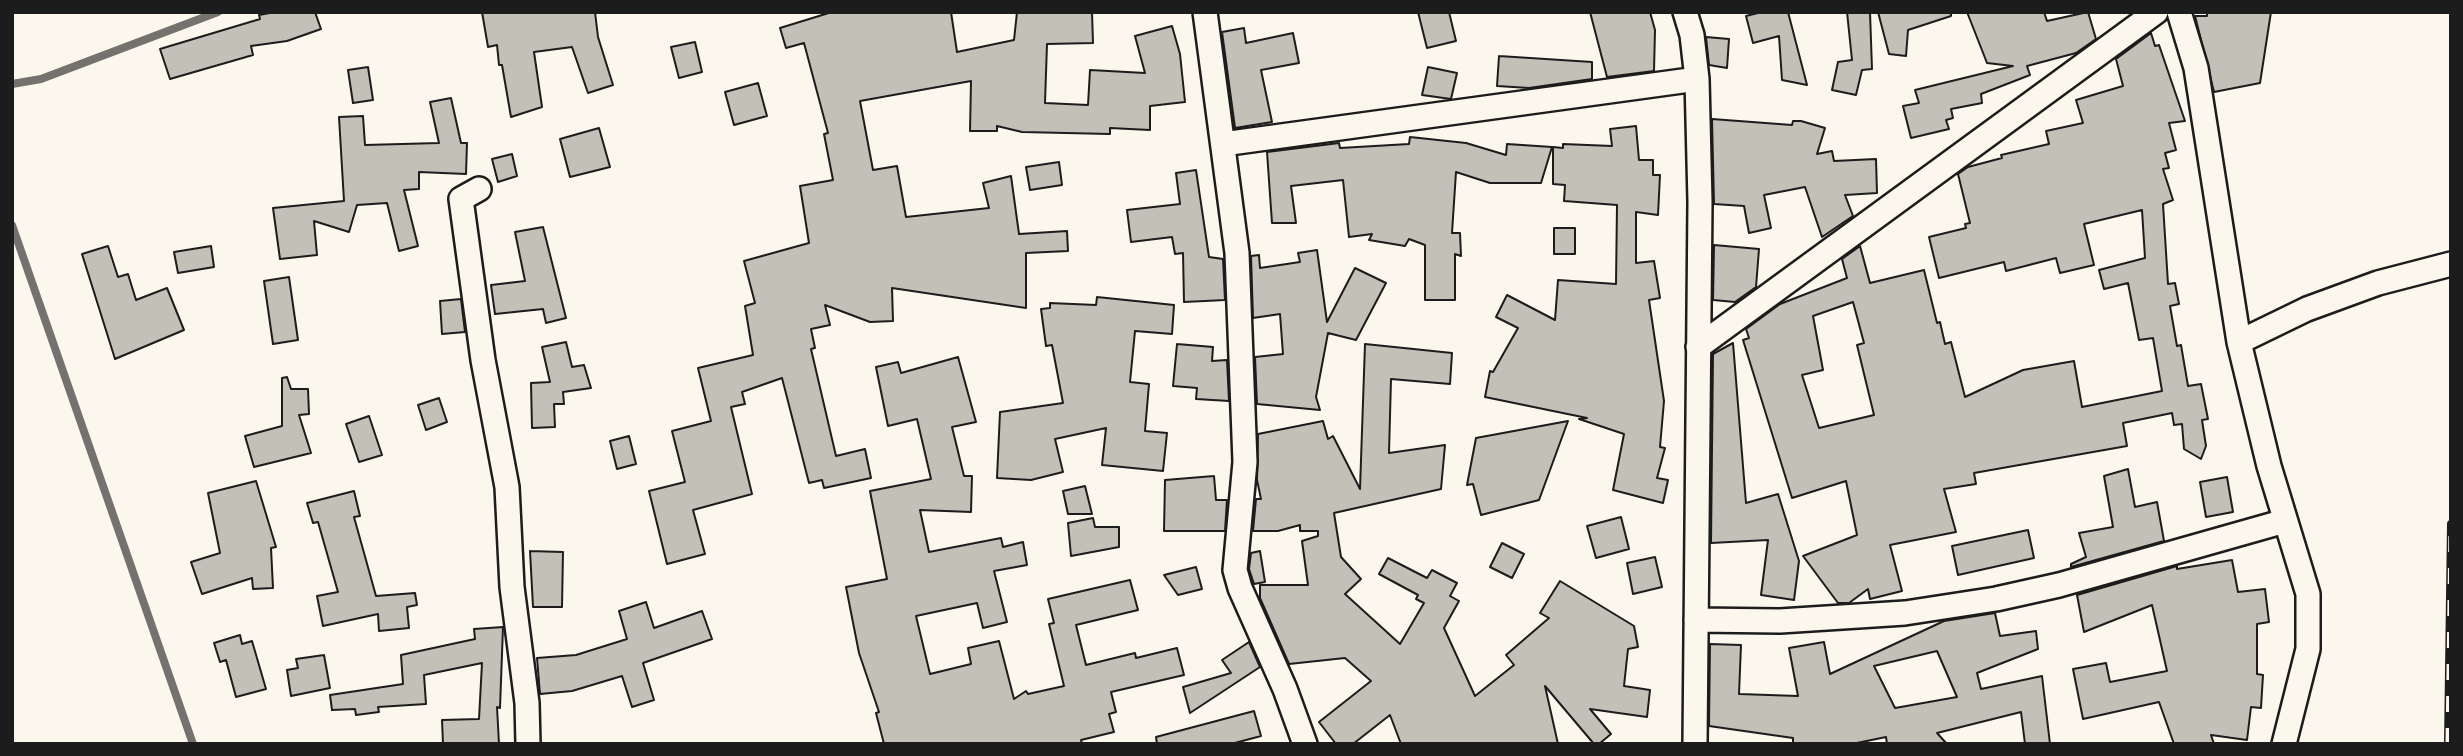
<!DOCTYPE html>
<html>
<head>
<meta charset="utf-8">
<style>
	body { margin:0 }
	#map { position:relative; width:2463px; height:756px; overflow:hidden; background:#fbf7ec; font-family:"Gochi Hand",sans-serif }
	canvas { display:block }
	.frame { position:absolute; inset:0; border:14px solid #1c1c1c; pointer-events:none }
</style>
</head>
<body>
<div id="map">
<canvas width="2463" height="756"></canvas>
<div class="frame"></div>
</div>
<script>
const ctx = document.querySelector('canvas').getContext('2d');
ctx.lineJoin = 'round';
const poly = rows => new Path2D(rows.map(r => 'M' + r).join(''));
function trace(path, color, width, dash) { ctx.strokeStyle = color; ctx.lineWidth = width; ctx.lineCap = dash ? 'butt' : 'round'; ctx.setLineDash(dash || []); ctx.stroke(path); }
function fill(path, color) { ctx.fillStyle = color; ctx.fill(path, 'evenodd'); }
const stream = poly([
	[12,84,41,79,218,12],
	[12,225,193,744]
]);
const building = poly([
	[275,12,315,12,321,29,287,41,251,46,253,55,170,79,160,49,260,19,259,15,275,12],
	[482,12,595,12,598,37,613,85,588,93,572,47,534,52,542,107,511,117,502,65,499,65,497,45,488,47,482,12],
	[832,12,951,12,957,52,1014,40,1017,12,1092,12,1093,43,1047,44,1045,103,1088,105,1090,70,1145,73,1135,36,1172,26,1180,54,1185,102,1150,106,1150,130,1110,128,1110,134,1022,132,997,126,997,131,970,131,971,81,860,101,873,170,897,166,906,217,989,208,983,183,1011,176,1019,234,1067,231,1068,251,1026,253,1026,308,892,288,893,321,870,322,825,305,830,325,811,329,815,348,811,349,836,456,865,449,871,478,824,488,822,480,809,483,782,378,742,392,745,404,731,407,752,494,693,510,705,554,667,564,649,491,685,482,672,431,711,421,698,368,753,355,745,306,755,303,744,261,809,243,800,186,833,180,824,134,828,133,804,43,786,48,780,28,832,12],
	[1418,12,1449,12,1456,41,1427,48,1418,12],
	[1590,12,1650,12,1655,30,1654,71,1607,77,1590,12],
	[1762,12,1788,12,1807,85,1782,80,1779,36,1753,43,1746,16,1762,12],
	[1847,12,1870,12,1872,69,1862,70,1856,95,1832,90,1838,62,1852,60,1847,12],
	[1878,12,1951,12,1951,16,1908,30,1906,56,1889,54,1878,12],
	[1967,12,2044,12,2047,21,2088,12,2096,39,2076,53,2027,66,2030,75,1981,94,1982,103,1951,109,1953,118,1946,120,1949,129,1911,138,1903,106,1919,103,1915,90,2013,66,1987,63,1967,12],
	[2207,12,2271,12,2260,83,2214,92,2195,16,2207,16,2207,12],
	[1244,28,1246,43,1293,33,1299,63,1261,70,1272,122,1235,128,1222,32,1244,28],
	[2151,33,2155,46,2159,45,2185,121,2169,123,2176,150,2165,153,2169,168,2163,169,2173,200,2163,204,2168,284,2175,283,2179,304,2170,306,2177,346,2181,345,2188,386,2201,384,2208,419,2202,420,2206,446,2201,459,2184,449,2182,424,2174,425,2172,413,2123,423,2127,446,1974,473,1976,484,1944,489,1956,532,1890,545,1902,591,1870,599,1868,589,1849,603,1838,603,1803,556,1857,535,1846,481,1792,498,1743,340,1749,338,1746,329,1780,304,1847,278,1842,259,1860,246,1870,283,1924,270,1937,323,1940,322,1945,344,1951,342,1965,397,2023,370,2074,361,2082,407,2162,391,2153,338,2139,340,2128,283,2104,289,2099,270,2145,258,2142,210,2084,224,2094,265,2060,273,2056,258,2006,271,2004,262,1939,278,1929,237,1966,228,1965,224,1970,223,1958,174,1968,167,2002,158,2001,155,2049,144,2046,131,2083,123,2076,100,2123,86,2116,59,2151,33],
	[1853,302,1864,343,1857,345,1874,415,1819,428,1802,375,1823,370,1813,316,1853,302],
	[1706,37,1729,39,1727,68,1709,65,1706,37],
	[695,42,702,72,679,78,671,47,695,42],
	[1499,56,1592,62,1592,79,1529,88,1497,86,1499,56],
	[368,67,373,100,353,103,348,70,368,67],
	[1428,67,1457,73,1451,99,1422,95,1428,67],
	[758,83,767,116,734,125,725,92,758,83],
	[451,98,461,143,467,143,466,174,419,172,419,189,404,190,418,246,399,251,387,203,357,205,349,232,314,221,317,255,280,259,273,208,344,201,339,117,363,116,365,145,439,143,430,102,451,98],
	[1712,119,1792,125,1793,121,1801,121,1825,128,1817,154,1832,151,1834,161,1876,159,1877,193,1845,195,1853,216,1822,237,1805,187,1764,195,1771,228,1749,233,1744,206,1714,204,1712,119],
	[1636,126,1639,160,1653,160,1653,175,1660,175,1658,215,1636,212,1636,263,1654,261,1660,298,1649,300,1664,401,1660,447,1665,448,1657,478,1668,480,1663,503,1613,490,1624,434,1579,419,1587,418,1485,397,1490,371,1493,372,1518,328,1496,317,1507,295,1555,320,1558,280,1616,284,1617,205,1564,201,1565,185,1553,184,1553,147,1563,148,1563,144,1612,146,1610,129,1636,126],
	[599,128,610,167,570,177,560,139,599,128],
	[1410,137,1466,143,1506,155,1507,144,1552,147,1541,183,1490,183,1456,172,1452,233,1460,233,1461,256,1455,254,1455,300,1425,300,1425,245,1409,239,1405,246,1369,240,1372,234,1349,237,1343,180,1291,186,1296,223,1272,223,1267,152,1339,143,1340,148,1409,144,1410,137],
	[512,154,517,176,498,182,492,159,512,154],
	[1059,162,1062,185,1030,190,1026,167,1059,162],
	[1196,170,1209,257,1223,259,1225,300,1184,302,1183,253,1175,254,1172,237,1131,242,1127,210,1180,204,1176,173,1196,170],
	[543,227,566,318,546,323,543,309,495,314,491,285,525,281,515,232,543,227],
	[1554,228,1575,228,1575,254,1554,254,1554,228],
	[1714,245,1759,249,1756,287,1735,302,1713,300,1714,245],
	[108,246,118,277,128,274,136,300,167,288,184,330,115,359,82,254,108,246],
	[211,246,214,267,178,273,174,252,211,246],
	[1317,250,1327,322,1355,268,1386,283,1356,340,1328,333,1316,397,1320,410,1257,404,1255,357,1283,354,1280,314,1253,318,1251,256,1259,255,1260,268,1300,262,1298,253,1317,250],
	[289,277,298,340,273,344,264,281,289,277],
	[1097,297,1174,305,1172,334,1135,331,1130,382,1149,384,1145,431,1167,433,1163,471,1102,465,1106,428,1055,439,1063,472,1031,480,997,478,1000,412,1063,403,1052,345,1046,346,1041,309,1050,308,1050,303,1096,305,1097,297],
	[461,299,465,332,442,334,440,301,461,299],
	[566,342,572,367,584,365,591,388,563,392,564,404,554,404,555,427,532,428,531,383,550,382,542,347,566,342],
	[1733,343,1746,503,1778,494,1799,561,1794,600,1761,595,1768,540,1711,543,1713,354,1733,343],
	[1177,344,1213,347,1212,361,1227,360,1229,401,1196,399,1197,388,1173,386,1177,344],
	[1365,344,1452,353,1450,384,1391,379,1389,453,1445,445,1441,489,1334,513,1341,557,1361,579,1345,594,1400,644,1424,603,1416,599,1418,595,1379,574,1388,558,1427,578,1432,570,1457,583,1450,596,1459,601,1444,628,1475,696,1514,665,1506,655,1549,618,1540,613,1560,581,1634,626,1638,647,1628,649,1624,686,1650,690,1647,717,1590,709,1611,734,1599,744,1594,744,1545,686,1558,744,1401,744,1390,715,1353,744,1336,744,1319,722,1371,681,1345,658,1289,664,1260,598,1260,585,1308,585,1302,541,1318,536,1318,531,1300,531,1300,525,1278,531,1253,531,1256,499,1261,499,1257,480,1258,434,1323,421,1328,439,1333,436,1360,489,1365,344],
	[958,357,976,422,952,427,964,476,972,476,971,512,920,510,929,552,1001,538,1003,547,1023,542,1027,565,994,571,1007,622,983,628,977,603,916,616,930,674,971,664,968,648,999,641,1014,699,1026,691,1028,694,1064,686,1049,624,1054,623,1048,599,1130,580,1138,610,1076,625,1086,665,1135,653,1136,658,1177,648,1184,675,1111,692,1116,712,1109,714,1114,732,1081,740,1082,744,884,744,876,713,879,712,859,653,846,587,887,579,870,491,931,479,917,419,888,426,876,367,898,362,901,373,958,357],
	[287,377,291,389,308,389,309,414,299,415,311,453,254,467,245,436,282,426,282,378,287,377],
	[439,398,447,422,426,430,418,405,439,398],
	[369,416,382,455,359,462,346,424,369,416],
	[1568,421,1539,500,1481,515,1473,484,1467,485,1476,438,1568,421],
	[629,436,636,464,617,469,610,441,629,436],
	[2128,469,2135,507,2157,502,2164,541,2071,567,2071,564,2086,557,2079,533,2113,527,2104,476,2128,469],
	[1214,476,1216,500,1227,500,1225,531,1164,531,1165,480,1214,476],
	[2227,477,2233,512,2206,517,2200,482,2227,477],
	[256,481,276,547,271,548,273,588,253,589,252,578,202,594,191,562,220,553,208,493,256,481],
	[1085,486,1092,514,1068,514,1063,491,1085,486],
	[354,491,360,516,354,517,376,596,415,593,417,605,407,607,409,628,379,631,378,614,323,626,317,596,338,592,318,522,313,523,307,503,354,491],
	[1621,517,1629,549,1596,558,1587,526,1621,517],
	[1093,518,1095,527,1119,527,1119,547,1071,556,1068,523,1093,518],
	[2028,530,2034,558,1958,575,1952,546,2028,530],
	[1502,543,1524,554,1512,578,1490,567,1502,543],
	[530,551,563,552,562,607,533,607,530,551],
	[1260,551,1265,582,1254,584,1249,569,1251,553,1260,551],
	[1655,557,1662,587,1633,594,1627,563,1655,557],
	[2232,560,2238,592,2265,589,2269,622,2257,624,2257,674,2263,675,2261,708,2251,707,2247,740,2211,735,2214,744,2174,744,2159,702,2083,719,2073,669,2106,663,2110,682,2167,671,2152,605,2084,632,2077,595,2177,566,2177,569,2232,560],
	[1196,567,1202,589,1178,595,1164,575,1196,567],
	[646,602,654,628,702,611,712,639,643,663,654,700,632,707,622,676,572,691,540,694,537,658,576,655,627,639,619,611,646,602],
	[1995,613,2000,636,2036,631,2038,649,1977,673,1981,689,2042,676,2050,744,2025,744,2021,712,1937,733,1947,744,1887,744,1886,737,1852,744,1793,744,1793,738,1709,726,1710,644,1741,645,1739,694,1798,696,1789,648,1824,642,1830,674,1944,621,1995,613],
	[1937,651,1957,697,1895,708,1874,666,1937,651],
	[503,627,500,708,497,707,499,744,443,744,442,720,479,719,482,663,424,675,426,704,378,707,379,712,356,715,355,709,332,710,330,695,403,684,401,655,475,639,474,629,503,627],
	[240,635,242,644,252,641,266,689,236,697,226,660,220,662,214,643,240,635],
	[1249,642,1260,667,1190,713,1183,687,1231,673,1222,660,1249,642],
	[324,655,330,688,291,696,287,670,298,668,296,659,324,655],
	[1254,711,1261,736,1231,744,1157,744,1156,737,1254,711]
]);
const minor = poly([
	[1205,12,1237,253,1245,462,1235,570,1240,588,1285,689,1305,744],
	[1685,12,1692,35,1697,79,1700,202,1695,744],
	[2179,12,2196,68,2239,342,2269,466,2308,594,2308,649,2284,744],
	[1223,144,1697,79],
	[479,189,461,199,483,360,507,487,512,587,527,703,528,744],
	[2239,342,2307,309,2378,283,2451,264],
	[1698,347,2156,12],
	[1696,620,1780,621,1905,613,1996,599,2059,585,2285,521]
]);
const rail = poly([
	[2448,744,2451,524]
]);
trace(stream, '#74726e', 8);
fill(building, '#c3c0b8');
trace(building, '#1c1c1c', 2);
trace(minor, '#1c1c1c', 28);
trace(minor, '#fbf7ec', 23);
trace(rail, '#1c1c1c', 8);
trace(rail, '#fbf7ec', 5, [16]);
</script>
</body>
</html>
